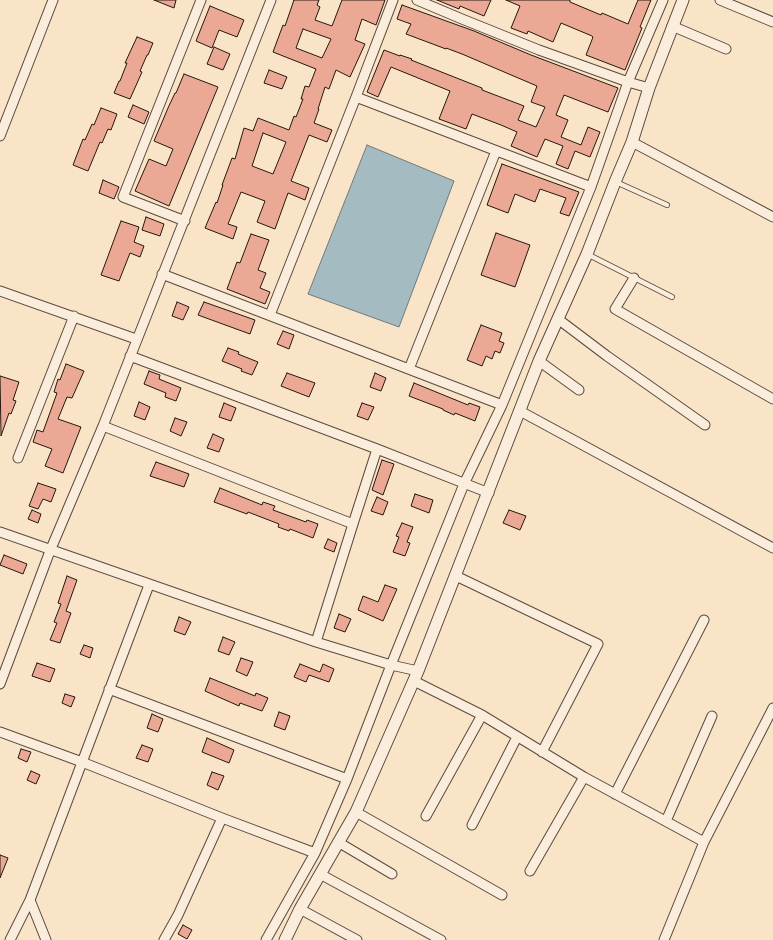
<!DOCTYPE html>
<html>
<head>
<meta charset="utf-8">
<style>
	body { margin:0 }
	canvas { display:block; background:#f9e4c7 }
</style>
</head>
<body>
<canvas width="773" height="940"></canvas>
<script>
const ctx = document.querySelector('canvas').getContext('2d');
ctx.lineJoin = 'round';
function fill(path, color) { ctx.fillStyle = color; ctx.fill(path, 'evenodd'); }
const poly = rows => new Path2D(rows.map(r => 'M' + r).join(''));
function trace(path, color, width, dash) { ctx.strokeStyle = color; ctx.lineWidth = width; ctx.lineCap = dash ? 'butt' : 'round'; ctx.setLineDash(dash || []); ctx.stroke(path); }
const water = poly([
	[367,145,454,181,399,327,308,294,367,145]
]);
const building = poly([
	[154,0,176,0,174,8,154,0],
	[294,0,319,0,317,5,320,7,315,20,332,26,342,0,385,0,376,25,362,19,355,40,365,44,350,77,336,70,329,89,325,87,318,109,319,109,314,123,332,130,327,142,309,135,291,181,309,188,305,200,288,193,275,229,257,222,265,201,241,192,228,224,237,227,233,239,205,228,216,202,217,203,223,185,222,185,232,158,235,159,244,128,253,131,258,118,289,130,294,116,296,117,303,99,301,99,305,86,309,87,316,69,273,52,283,25,285,26,294,0],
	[303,29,331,39,322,58,296,48,303,29],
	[263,133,286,142,273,174,252,166,263,133],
	[437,0,491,0,484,16,460,6,459,9,437,0],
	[506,0,570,0,570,2,601,15,602,13,628,24,638,0,651,0,640,27,642,28,625,70,586,55,593,37,592,36,561,23,553,42,528,31,527,34,511,28,520,6,506,0],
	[402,5,474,31,531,55,618,88,608,112,564,95,556,115,568,120,561,137,581,145,588,127,600,132,590,157,575,151,568,169,556,164,563,146,545,139,537,157,511,146,517,132,501,125,472,114,466,129,439,119,450,91,391,67,378,97,367,92,384,50,400,56,400,55,412,59,411,60,482,88,482,90,524,106,518,120,536,127,545,107,531,102,537,86,462,54,446,48,446,49,406,34,411,24,397,19,402,5],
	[210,6,244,20,237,37,219,30,212,48,196,41,210,6],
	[137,37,153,43,148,55,147,55,140,71,142,72,130,99,114,93,119,81,120,81,127,63,125,63,137,37],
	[214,47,230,54,223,70,207,64,214,47],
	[269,70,287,77,282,89,264,83,269,70],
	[184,74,218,87,169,206,135,191,149,159,166,166,173,149,154,141,168,108,175,93,176,93,184,74],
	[133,105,149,112,144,124,128,117,133,105],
	[101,108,117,114,111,130,108,129,102,143,100,142,88,171,73,165,83,139,85,140,92,124,94,125,101,108],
	[502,164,579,192,569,216,560,213,566,198,540,189,535,202,515,194,508,213,487,205,502,164],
	[103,180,119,187,114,199,99,193,103,180],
	[146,217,164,224,160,236,142,230,146,217],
	[121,221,139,227,134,242,144,246,140,257,130,253,119,281,101,275,121,221],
	[496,233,530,245,515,287,481,275,496,233],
	[251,234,269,240,258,270,266,273,260,288,270,292,265,304,227,289,237,262,240,263,251,234],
	[177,302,189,307,183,320,172,316,177,302],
	[204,302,255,320,250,334,198,315,204,302],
	[481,325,502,333,499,341,504,343,500,353,495,351,492,359,486,356,482,366,467,360,481,325],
	[283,331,294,335,289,349,277,344,283,331],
	[228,348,239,352,238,354,258,362,252,375,241,371,242,369,222,361,228,348],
	[66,364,84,371,72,398,67,397,58,419,81,427,63,473,45,466,52,449,33,442,37,430,43,432,57,393,54,392,58,379,60,380,66,364],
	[149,371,160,375,159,379,181,388,176,401,165,397,166,393,144,384,149,371],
	[287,373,315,383,309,397,281,386,287,373],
	[375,373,386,378,381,391,370,387,375,373],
	[0,376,19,382,13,400,16,401,11,414,9,413,1,436,0,376],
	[414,383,468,405,469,403,480,407,475,421,455,413,454,415,443,410,443,409,409,396,414,383],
	[139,402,150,407,145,420,134,416,139,402],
	[224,403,236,408,231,421,219,417,224,403],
	[362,403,374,407,368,420,357,416,362,403],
	[175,418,187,422,181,436,170,431,175,418],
	[213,434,224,439,219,452,207,448,213,434],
	[382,460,394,464,383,495,372,490,382,460],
	[156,462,189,474,184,487,150,476,156,462],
	[38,483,56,489,51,502,43,499,38,509,29,506,38,483],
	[220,488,262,505,263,502,275,506,273,510,306,522,307,520,318,524,313,538,290,529,289,531,278,527,279,524,248,512,247,514,214,502,220,488],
	[415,494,433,500,429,513,411,506,415,494],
	[377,497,388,502,383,515,371,511,377,497],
	[32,510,41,514,38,523,28,519,32,510],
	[509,510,526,516,520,530,503,523,509,510],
	[402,523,413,527,407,542,410,543,405,556,393,552,399,537,396,536,402,523],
	[328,539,337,543,334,552,324,548,328,539],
	[4,555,27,564,23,574,0,565,4,555],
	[67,576,77,580,66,611,71,613,60,643,50,640,57,623,54,622,61,604,58,603,67,576],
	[385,585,397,589,383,621,358,610,363,596,378,602,385,585],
	[339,614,351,619,345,632,334,628,339,614],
	[179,617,191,622,185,635,174,631,179,617],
	[223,637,235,642,229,655,218,651,223,637],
	[84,645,93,648,90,658,80,654,84,645],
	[241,658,253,662,247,676,236,671,241,658],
	[37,663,55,669,50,682,32,676,37,663],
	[300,664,320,672,323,664,334,669,329,682,309,675,306,682,294,677,300,664],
	[210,678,255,696,256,693,268,698,262,711,240,703,239,706,205,691,210,678],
	[65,694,75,697,71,707,62,703,65,694],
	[279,712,290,716,285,730,274,726,279,712],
	[152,714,163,719,158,732,147,728,152,714],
	[207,738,234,750,229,763,202,752,207,738],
	[142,745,153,749,148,762,136,758,142,745],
	[21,749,31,752,27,762,18,758,21,749],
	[31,771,40,775,36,784,27,780,31,771],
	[212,772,224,776,218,790,207,785,212,772],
	[0,855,8,858,0,878,0,855],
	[183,925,192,930,187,939,178,934,183,925]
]);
const service = poly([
	[616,182,667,205],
	[587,254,672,297]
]);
const minor = poly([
	[417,0,462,19,539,50,628,82,649,88],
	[720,0,773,22],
	[672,26,726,49],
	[356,97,591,187],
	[0,136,53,0],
	[632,142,773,217],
	[185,221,123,197,201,0],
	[162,274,502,405],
	[634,278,615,309,773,399],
	[0,291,136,339],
	[270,315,356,97,393,0],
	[558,319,607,356,705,425],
	[130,356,377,449,489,493],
	[539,361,579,390],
	[409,369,496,151],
	[520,411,773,548],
	[103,426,353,524,316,642],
	[18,458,74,316],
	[353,524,377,449],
	[0,532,316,642,391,665,418,671],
	[456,576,598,644,542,752],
	[414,681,482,715,584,777,704,842,664,940],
	[0,684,50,551,103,426,271,0],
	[109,689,347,779],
	[0,732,82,762,222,818,315,853],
	[615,794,704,620],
	[356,812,502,895],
	[426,816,482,715],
	[666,821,712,716],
	[472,825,517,737],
	[338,842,392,874],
	[704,842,773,708],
	[530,871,584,777],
	[320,874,441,940],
	[30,900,46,940],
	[300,909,357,940],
	[10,940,30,900,149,585],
	[164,940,178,915,222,818],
	[266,940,315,853,347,779,391,665,464,484,502,405,591,187,628,82,663,0]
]);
const tertiary = poly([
	[285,940,300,909,356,812,418,671,539,361,587,254,615,182,632,142,649,88,683,0]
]);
fill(water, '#a4bbc1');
trace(water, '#72797a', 1);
fill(building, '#eba995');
trace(building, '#26170f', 1);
trace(service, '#5b4a3d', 6);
trace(minor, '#5b4a3d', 11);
trace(tertiary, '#5b4a3d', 13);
trace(service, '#fbeddb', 4.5);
trace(minor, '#fbeddb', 9);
trace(tertiary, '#fbeddb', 11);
</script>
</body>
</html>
